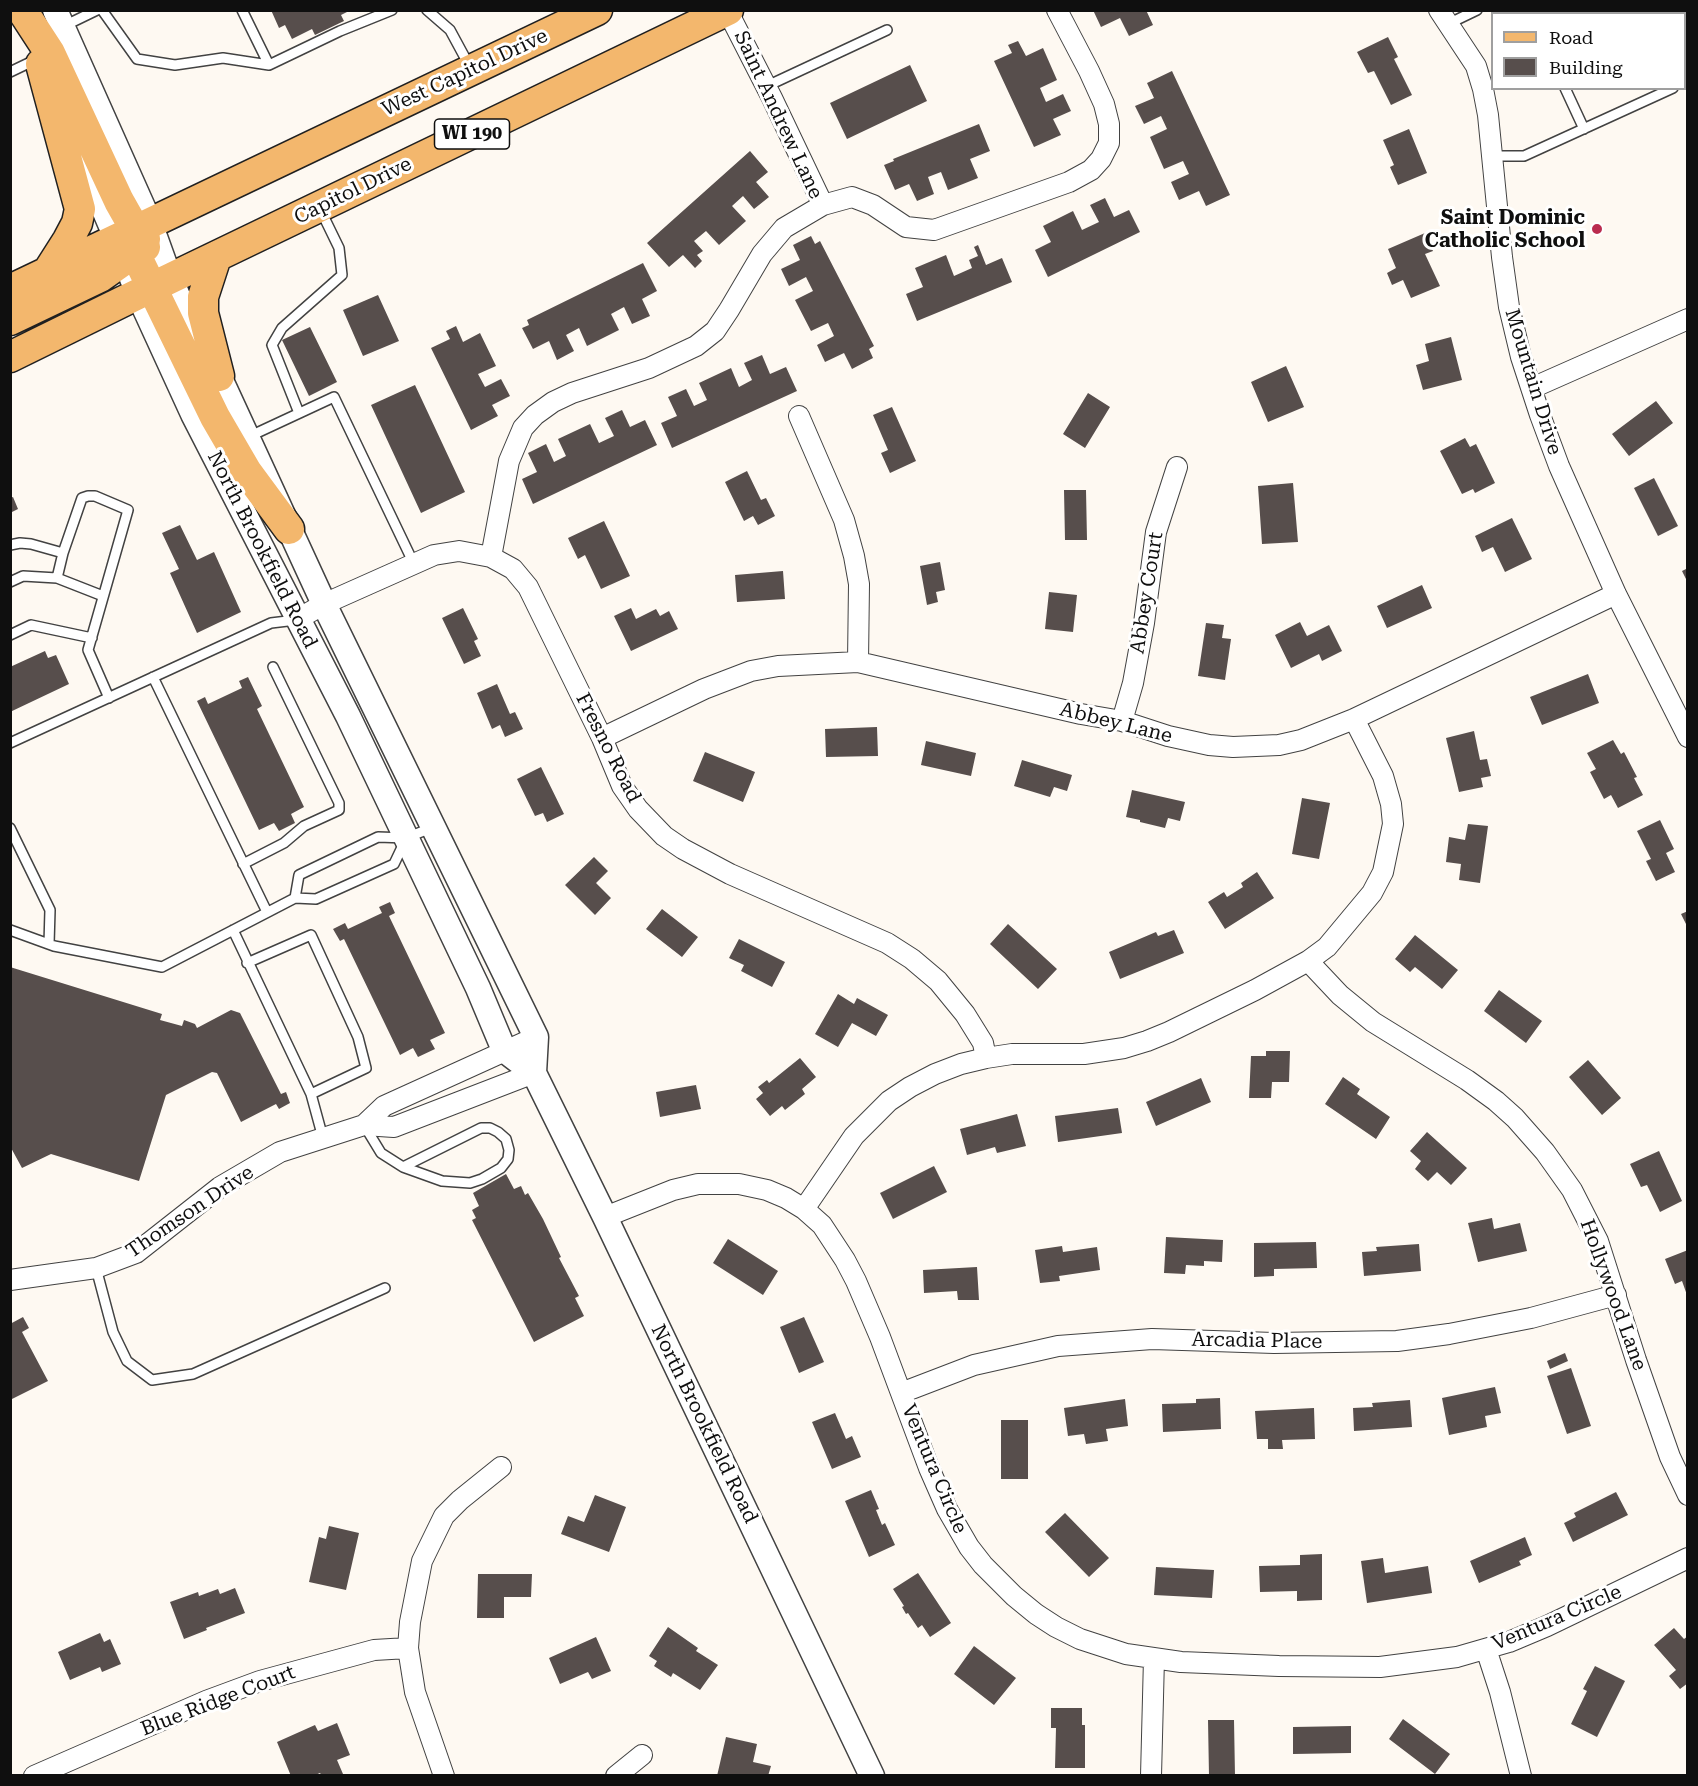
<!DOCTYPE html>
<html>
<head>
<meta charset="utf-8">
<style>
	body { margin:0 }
	#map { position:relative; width:1698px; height:1786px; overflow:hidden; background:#fef9f2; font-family:"Roboto Serif",serif }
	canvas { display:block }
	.frame { position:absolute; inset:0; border:12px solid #0f0f0f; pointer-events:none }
	.legend { position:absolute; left:1491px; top:12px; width:195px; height:78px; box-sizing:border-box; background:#fff; border:2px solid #9f9f9f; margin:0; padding:8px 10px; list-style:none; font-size:18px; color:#0f0f0f }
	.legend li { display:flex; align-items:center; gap:12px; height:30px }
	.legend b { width:30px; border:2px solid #9f9f9f }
</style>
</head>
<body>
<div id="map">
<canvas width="1698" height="1786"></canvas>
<div class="frame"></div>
<ul class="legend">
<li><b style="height:8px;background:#f3b76d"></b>Road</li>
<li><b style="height:16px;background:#574e4c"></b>Building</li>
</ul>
</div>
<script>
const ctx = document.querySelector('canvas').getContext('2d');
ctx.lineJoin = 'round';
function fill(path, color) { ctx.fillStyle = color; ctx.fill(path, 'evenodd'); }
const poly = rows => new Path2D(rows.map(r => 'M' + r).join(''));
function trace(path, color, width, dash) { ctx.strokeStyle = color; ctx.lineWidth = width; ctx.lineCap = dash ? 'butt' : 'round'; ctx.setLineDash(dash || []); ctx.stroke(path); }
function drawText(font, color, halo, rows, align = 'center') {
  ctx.font = font + ' "Roboto Serif",serif'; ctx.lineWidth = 6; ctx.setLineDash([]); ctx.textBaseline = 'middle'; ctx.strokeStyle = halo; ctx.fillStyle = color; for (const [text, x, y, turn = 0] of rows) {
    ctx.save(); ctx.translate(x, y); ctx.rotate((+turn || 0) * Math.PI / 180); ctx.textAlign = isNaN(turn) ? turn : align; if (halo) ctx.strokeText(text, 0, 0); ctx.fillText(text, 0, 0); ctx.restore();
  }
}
const building = poly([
	[271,10,351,10,341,15,344,21,315,35,312,29,292,39,285,25,279,28],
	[1093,10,1146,10,1153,25,1129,36,1120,18,1101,27],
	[1608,10,1688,10,1688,72,1684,74,1684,14,1605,14],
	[1388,37,1398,57,1394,59,1412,95,1391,105,1374,71,1368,73,1357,52],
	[1018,41,1026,56,1043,48,1057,80,1040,88,1046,102,1063,94,1071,111,1053,119,1061,135,1034,147,994,61,1012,53,1008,45],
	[910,65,927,101,847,139,830,103],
	[1172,71,1230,195,1206,206,1199,191,1179,200,1171,182,1189,174,1183,161,1164,169,1150,137,1167,129,1161,116,1144,124,1135,106,1154,98,1147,83],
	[979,124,990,151,970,159,978,178,948,190,941,172,928,177,934,194,917,201,909,184,895,190,884,165,894,161,893,159],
	[1409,129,1427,173,1398,185,1390,167,1394,165,1383,140],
	[750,151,768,172,756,182,769,197,754,209,743,196,732,206,746,221,719,245,706,231,694,241,703,251,697,255,702,261,695,268,683,255,669,267,647,243],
	[1105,198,1114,217,1129,210,1140,232,1048,277,1035,250,1051,242,1043,226,1073,211,1082,230,1099,222,1090,205],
	[1425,233,1433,251,1425,254,1440,286,1411,298,1403,280,1392,285,1387,273,1396,268,1388,249],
	[811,236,815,244,820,241,874,346,869,349,873,358,852,369,844,353,825,362,817,345,834,336,828,323,811,331,795,300,813,291,806,277,789,286,781,269,800,260,793,245],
	[978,245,986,265,1002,258,1012,282,917,321,906,294,923,287,915,268,946,255,954,276,972,268,969,260,978,256,974,247],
	[643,263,657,291,642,299,650,316,632,324,624,307,611,314,619,330,587,346,579,328,566,335,574,351,557,360,549,341,533,349,522,328,529,325,527,320],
	[378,295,399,341,363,356,343,310],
	[456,326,463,342,480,333,496,366,478,374,485,387,501,379,510,396,492,405,498,416,471,430,431,348,450,339,446,331],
	[310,327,337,382,309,396,282,340],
	[1451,337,1462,380,1423,390,1416,365,1429,361,1425,344],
	[762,355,770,374,786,367,797,391,672,448,661,423,677,416,668,397,686,389,694,406,707,400,699,383,731,368,739,387,752,380,744,363],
	[1286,366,1304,407,1268,422,1251,382],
	[415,385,465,492,421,513,371,405],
	[1088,393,1110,407,1085,448,1063,434],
	[1656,401,1673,423,1629,456,1612,434],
	[892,407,916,461,890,473,881,453,888,450,873,415],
	[622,410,630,427,645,420,657,445,533,504,522,479,537,472,528,453,546,444,554,462,566,456,558,439,590,424,599,443,614,436,605,418],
	[1465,438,1470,447,1476,444,1495,483,1475,493,1473,489,1462,494,1440,451],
	[747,471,761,500,766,498,775,516,758,525,753,516,744,521,725,482],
	[1654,478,1678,526,1658,536,1634,488],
	[1293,483,1298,542,1262,544,1258,486],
	[1064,490,1086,490,1087,540,1065,540],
	[13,497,18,509,10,513,10,498],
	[1512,518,1532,559,1505,572,1493,547,1482,552,1475,536],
	[604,521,630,576,601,589,585,555,578,559,568,538],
	[180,525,197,560,214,552,241,612,197,633,170,573,179,569,162,533],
	[940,562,945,590,936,592,938,602,927,605,920,566],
	[1688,568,1688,583,1682,571],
	[783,571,785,599,737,602,735,575],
	[1422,585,1432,608,1387,628,1377,606],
	[1049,592,1077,595,1073,632,1045,629],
	[463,608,478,639,474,641,481,656,464,664,442,618],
	[631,608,636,619,656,609,660,616,669,611,678,629,631,651,614,616],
	[1300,622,1307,636,1329,625,1342,651,1322,661,1319,654,1291,668,1275,635],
	[1206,623,1224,625,1222,638,1231,639,1225,680,1198,676],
	[45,651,48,658,56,655,69,684,10,712,10,667],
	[1588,674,1599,703,1542,725,1530,697],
	[248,677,262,706,257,709,304,807,291,814,295,823,279,831,274,823,259,830,197,701,205,697,208,704,242,688,239,681],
	[497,684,510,714,515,712,523,729,505,737,500,725,492,729,477,693],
	[877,727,878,756,826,757,825,729],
	[1474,731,1480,760,1487,759,1491,776,1481,778,1483,787,1459,792,1446,738],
	[1613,740,1621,754,1624,752,1637,777,1634,778,1643,795,1618,808,1611,795,1604,799,1590,772,1596,769,1587,753],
	[926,741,976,753,971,776,921,765],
	[705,752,755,772,743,802,693,781],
	[1022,760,1072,775,1067,791,1054,787,1050,797,1014,786],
	[541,767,564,814,547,822,543,813,535,816,517,779],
	[1132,790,1185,802,1180,821,1168,818,1165,828,1140,822,1140,820,1126,817],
	[1302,798,1330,803,1319,859,1292,854],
	[1660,820,1674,849,1666,853,1675,872,1656,881,1646,861,1651,859,1637,831],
	[1468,824,1488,826,1480,883,1459,880,1461,864,1446,862,1449,837,1465,840],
	[594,857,608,871,596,883,611,898,595,915,565,885],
	[1257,872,1274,898,1225,929,1208,902,1224,892,1227,897,1243,887,1241,883],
	[390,902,395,913,389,916,445,1033,430,1040,435,1049,418,1057,413,1048,400,1055,344,939,340,941,333,929,345,923,348,929,382,913,379,907],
	[662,909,698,937,682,957,646,929],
	[1688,911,1688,928,1681,914],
	[1008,924,1057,969,1038,989,990,944],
	[1174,930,1184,953,1120,979,1109,952,1156,932,1158,936],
	[1415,935,1458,970,1442,989,1415,967,1410,972,1395,959],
	[739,939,785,962,772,987,741,971,744,965,729,958],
	[10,967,162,1014,160,1020,182,1026,184,1020,195,1024,197,1028,231,1010,240,1013,281,1094,286,1092,290,1103,279,1109,276,1104,241,1122,217,1073,212,1072,166,1095,139,1181,51,1154,22,1168,10,1146],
	[1499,990,1542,1021,1526,1043,1484,1011],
	[838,994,854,1004,857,998,888,1015,876,1036,852,1023,838,1047,815,1034],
	[1266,1051,1290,1051,1289,1082,1272,1082,1271,1098,1249,1098,1251,1056,1266,1056],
	[800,1058,816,1077,802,1089,805,1094,785,1110,782,1106,770,1116,756,1099,763,1093,758,1087,767,1080,769,1083],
	[1588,1060,1621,1098,1602,1115,1569,1077],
	[1343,1077,1360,1089,1357,1094,1390,1117,1376,1139,1325,1104],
	[1201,1078,1211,1102,1156,1126,1146,1102],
	[696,1085,701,1109,660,1117,656,1092],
	[1118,1108,1122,1133,1058,1142,1055,1116],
	[1017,1114,1026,1146,997,1153,995,1147,967,1155,960,1129],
	[1427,1132,1467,1168,1451,1185,1437,1172,1428,1181,1415,1169,1421,1161,1410,1151],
	[1659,1151,1682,1201,1660,1212,1647,1185,1641,1187,1630,1164],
	[934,1166,947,1192,893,1219,880,1193],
	[506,1174,514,1189,521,1186,525,1195,528,1193,543,1219,561,1257,559,1258,579,1296,575,1298,584,1316,534,1342,472,1220,476,1218,472,1210,479,1206,473,1193],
	[1492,1218,1494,1229,1520,1223,1527,1251,1478,1262,1468,1223],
	[1166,1237,1223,1240,1222,1262,1204,1261,1204,1266,1186,1265,1185,1274,1164,1273],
	[728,1239,778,1271,763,1295,713,1263],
	[1316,1242,1317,1268,1274,1269,1274,1276,1254,1277,1254,1243],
	[1419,1244,1421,1271,1364,1276,1362,1252,1377,1251,1376,1247],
	[1062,1246,1063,1252,1097,1247,1100,1270,1059,1276,1060,1281,1040,1283,1035,1250],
	[1688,1250,1688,1295,1687,1295,1682,1281,1675,1284,1665,1259],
	[977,1267,979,1300,958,1300,957,1291,924,1293,923,1270],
	[23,1317,29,1328,22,1332,48,1381,10,1400,10,1324],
	[804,1317,824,1362,799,1373,780,1327],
	[1565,1353,1568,1361,1550,1369,1547,1361],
	[1571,1368,1591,1426,1567,1434,1547,1376],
	[1495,1387,1501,1413,1485,1416,1487,1427,1449,1435,1442,1398],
	[1220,1398,1221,1429,1163,1432,1162,1404,1196,1403,1196,1399],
	[1125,1399,1128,1426,1106,1429,1108,1441,1086,1444,1084,1434,1068,1436,1064,1408],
	[1410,1400,1412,1427,1354,1431,1353,1408,1373,1407,1372,1403],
	[1314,1408,1315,1439,1282,1440,1283,1449,1268,1449,1268,1439,1257,1439,1255,1411],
	[835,1413,846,1439,852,1436,861,1457,832,1469,812,1422],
	[1001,1420,1028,1420,1028,1479,1001,1479],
	[871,1490,879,1509,876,1510,882,1525,885,1523,895,1545,869,1557,845,1501],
	[1616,1492,1628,1515,1573,1542,1564,1523,1576,1517,1574,1513],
	[595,1495,626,1507,609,1552,561,1534,568,1516,584,1522],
	[1065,1513,1109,1558,1089,1577,1045,1532],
	[329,1526,359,1533,346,1590,309,1582,319,1537,326,1539],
	[1525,1537,1532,1555,1519,1561,1521,1565,1479,1583,1470,1561],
	[1322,1554,1322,1600,1297,1601,1297,1591,1260,1592,1259,1566,1300,1565,1300,1555],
	[1383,1558,1385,1573,1428,1566,1432,1593,1367,1603,1361,1561],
	[1156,1567,1214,1570,1212,1598,1154,1595],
	[918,1573,951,1623,930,1637,922,1625,918,1628,908,1613,906,1614,902,1607,904,1606,893,1589],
	[478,1574,532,1574,531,1597,504,1597,504,1618,477,1618],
	[235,1588,245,1613,206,1628,207,1630,184,1639,170,1602,198,1592,199,1596,218,1589,220,1594],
	[668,1627,698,1648,696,1651,718,1665,700,1690,673,1673,671,1677,654,1666,657,1661,649,1656],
	[1674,1628,1684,1639,1688,1636,1688,1683,1680,1689,1669,1676,1676,1670,1654,1645],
	[100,1633,104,1642,110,1639,121,1664,102,1672,100,1667,70,1680,58,1652],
	[596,1637,611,1671,592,1679,588,1672,560,1684,549,1658],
	[974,1646,1016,1678,994,1705,954,1674],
	[1595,1666,1625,1681,1597,1737,1571,1724,1587,1691,1583,1689],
	[1051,1708,1082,1708,1082,1725,1085,1725,1085,1768,1055,1768,1056,1728,1051,1728],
	[1403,1719,1450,1754,1435,1774,1389,1739],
	[1208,1720,1234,1720,1235,1776,1209,1776],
	[337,1723,350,1755,337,1760,343,1774,322,1776,320,1773,313,1776,291,1776,277,1742,315,1725,318,1731],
	[1351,1726,1351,1753,1293,1754,1293,1727],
	[726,1737,757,1744,753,1762,771,1766,768,1776,717,1776]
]);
const service = poly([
	[102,10,137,59,175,65,223,58,269,65,340,31,392,10],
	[242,10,269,65],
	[427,10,450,30,470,67],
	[1529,10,1530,14],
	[1450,23,1477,10],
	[64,26,97,10],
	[10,72,35,60],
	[1684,83,1688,82],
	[767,86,887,30],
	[1565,88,1584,129],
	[1492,156,1524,156,1673,88],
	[299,413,272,345,282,328,342,275,339,248,321,211],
	[248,437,334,397,414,564],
	[10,545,20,543,31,544,63,553,57,578],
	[63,553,82,498,88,496,95,496,128,510,88,650,109,698],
	[10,582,23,576,57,578,103,596],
	[10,635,31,625,92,638],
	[153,677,267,912],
	[10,743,271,623,296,620],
	[10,828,50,910,49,944],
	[404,843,394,864,316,899,295,898,299,875,378,837,406,838,431,828],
	[243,864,284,843,304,826,339,810,339,803,273,667],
	[10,930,54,946,162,967,295,898],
	[233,930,311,1094,323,1138],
	[247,963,311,935,358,1037,366,1068,311,1094],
	[364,1125,381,1153,403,1167,442,1181,470,1183,482,1179,501,1168,508,1159,509,1150,506,1139,498,1132,490,1128,481,1128,403,1167],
	[96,1268,113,1332,127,1361,152,1380,193,1374,385,1288]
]);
const minor = poly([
	[727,10,772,98,823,205],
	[1439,10,1476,66,1483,89,1488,115,1502,257,1509,307,1521,357,1540,415,1559,466,1616,594,1688,737],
	[1532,388,1688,319],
	[799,416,844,520,854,556,859,584,858,662],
	[491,557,509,461,523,428,535,415,553,402,572,393,649,368,696,346,715,331,729,310,762,254,784,228,823,205,852,197,873,205,906,227,934,230,1069,182,1091,170,1101,159,1109,143,1109,124,1104,104,1089,71,1057,10],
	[298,619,324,604,434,555,459,551,491,557,513,569,528,587,602,738,622,786,638,809,664,836,683,849,730,874,887,943,912,959,938,981,965,1014,983,1043,986,1058],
	[1122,721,1133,683,1144,623,1156,532,1177,467],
	[602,738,704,689,751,671,778,666,858,662,1081,714,1122,721,1168,736,1209,745,1233,747,1279,745,1301,740,1354,719,1616,594],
	[1308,961,1340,995,1373,1022,1467,1080,1496,1101,1515,1118,1545,1152,1572,1190,1598,1241,1636,1360,1670,1457,1688,1495],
	[364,1125,384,1106,536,1037],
	[804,1209,854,1136,889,1101,910,1087,935,1074,961,1064,986,1058,1012,1054,1084,1054,1124,1048,1147,1041,1169,1032,1255,990,1308,961,1327,947,1372,893,1383,872,1393,824,1391,804,1383,776,1354,719],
	[605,1217,673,1190,698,1184,739,1184,767,1190,786,1198,804,1209,822,1225,845,1260,856,1281,880,1337,929,1468,947,1509,969,1547,983,1565,1014,1596,1036,1614,1056,1627,1080,1639,1126,1654,1181,1662,1279,1666,1380,1667,1457,1657,1509,1642,1547,1626,1688,1558],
	[10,1280,96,1268,136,1253,220,1187,280,1152,364,1125,394,1127,534,1073],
	[901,1393,974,1365,1058,1346,1152,1339,1274,1343,1397,1341,1449,1334,1531,1318,1616,1295],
	[1486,1649,1500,1692,1521,1776],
	[34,1776,206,1701,260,1681,374,1650,408,1648],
	[444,1776,415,1692,408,1648,410,1622,422,1561,444,1516,460,1500,501,1467],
	[616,1776,642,1755],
	[1151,1776,1154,1658]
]);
const tertiary = poly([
	[55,10,150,223,164,262,182,306,219,376,324,604,536,1037,534,1073],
	[69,128,117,240,138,294,193,414,348,716,478,988,504,1050,534,1073,605,1217,872,1776]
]);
const primary = poly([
	[22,10,50,53,119,201,145,247],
	[41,64,80,209,77,223,68,240,47,273],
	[117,240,130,247,138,259,215,417,247,472,289,529],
	[216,257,203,297,203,313,219,376],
	[10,290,597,10],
	[10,320,100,277,134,253,144,244,145,239],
	[10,357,138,294,728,10]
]);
const markers = [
	[1597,229,6,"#ba2c4f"]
];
const shields = [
	[472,134,75]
];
const shieldNames = [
	["WI 190",472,134]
];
const streetNames = [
	["West Capitol Drive",465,73,-25],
	["Saint Andrew Lane",778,115,65],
	["Capitol Drive",353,191,-26],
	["Mountain Drive",1533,382,73],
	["North Brookfield Road",262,550,63],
	["Abbey Court",1147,593,-81],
	["Abbey Lane",1116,723,14],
	["Fresno Road",608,748,63],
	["Thomson Drive",190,1212,-34],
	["Hollywood Lane",1613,1295,70],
	["Arcadia Place",1257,1341,1],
	["North Brookfield Road",704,1424,64],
	["Ventura Circle",934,1469,67],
	["Ventura Circle",1557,1618,-23],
	["Blue Ridge Court",218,1701,-21]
];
const poiNames = [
	["Saint Dominic",1585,218],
	["Catholic School",1585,241]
];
fill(building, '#574e4c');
trace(service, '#424242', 12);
trace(minor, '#424242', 22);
trace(tertiary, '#424242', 27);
trace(primary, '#202020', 33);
trace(service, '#fff', 9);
trace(minor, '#fff', 20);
trace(tertiary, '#fff', 24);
trace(primary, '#f3b76d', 30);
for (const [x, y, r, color] of markers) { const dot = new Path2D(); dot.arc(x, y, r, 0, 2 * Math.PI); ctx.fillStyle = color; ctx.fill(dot); trace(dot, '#fff', 2); }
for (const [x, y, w] of shields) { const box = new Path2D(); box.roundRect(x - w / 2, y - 15, w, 30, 4.5); ctx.fillStyle = '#fff'; ctx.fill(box); trace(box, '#0f0f0f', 1.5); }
drawText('bold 18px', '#0f0f0f', null, shieldNames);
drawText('20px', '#0f0f0f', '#fff', streetNames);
drawText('bold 20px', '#0f0f0f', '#fff', poiNames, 'right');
</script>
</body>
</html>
